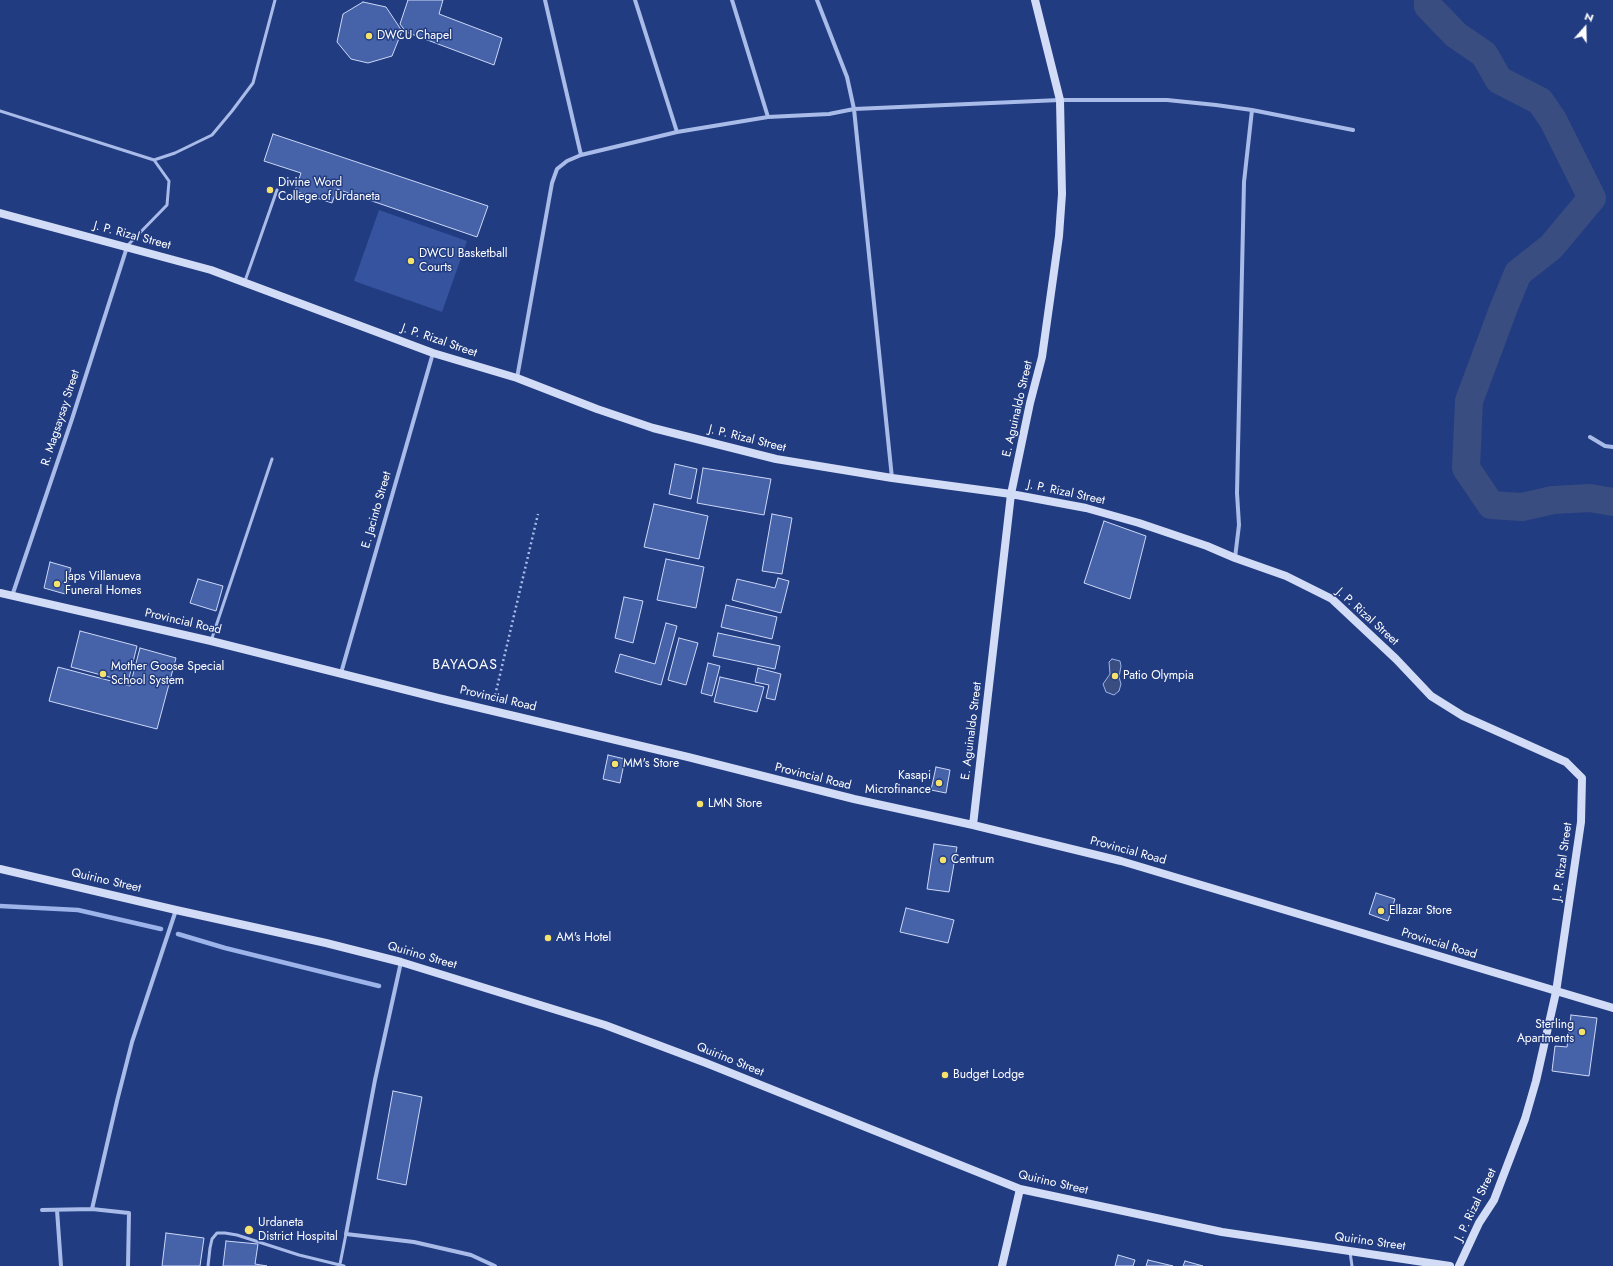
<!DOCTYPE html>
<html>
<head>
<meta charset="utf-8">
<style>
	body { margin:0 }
	#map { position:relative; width:1613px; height:1266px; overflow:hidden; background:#223c81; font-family:Jost,sans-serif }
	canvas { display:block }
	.north { position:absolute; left:1565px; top:8px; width:40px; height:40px; -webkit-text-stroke:3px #223c81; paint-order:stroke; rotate:20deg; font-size:11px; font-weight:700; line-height:16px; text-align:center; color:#fff }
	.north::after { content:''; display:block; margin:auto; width:14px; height:18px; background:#fff; clip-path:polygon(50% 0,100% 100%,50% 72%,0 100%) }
</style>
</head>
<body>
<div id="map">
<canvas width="1613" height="1266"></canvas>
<div class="north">N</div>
</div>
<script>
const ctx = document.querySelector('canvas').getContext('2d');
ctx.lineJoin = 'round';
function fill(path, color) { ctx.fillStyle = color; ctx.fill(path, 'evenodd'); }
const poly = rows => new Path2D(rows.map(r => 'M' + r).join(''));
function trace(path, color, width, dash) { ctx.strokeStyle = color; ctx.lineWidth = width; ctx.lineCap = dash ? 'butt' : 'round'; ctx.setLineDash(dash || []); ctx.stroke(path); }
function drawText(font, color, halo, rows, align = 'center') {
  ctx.font = font + ' Jost,sans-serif'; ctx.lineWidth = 3; ctx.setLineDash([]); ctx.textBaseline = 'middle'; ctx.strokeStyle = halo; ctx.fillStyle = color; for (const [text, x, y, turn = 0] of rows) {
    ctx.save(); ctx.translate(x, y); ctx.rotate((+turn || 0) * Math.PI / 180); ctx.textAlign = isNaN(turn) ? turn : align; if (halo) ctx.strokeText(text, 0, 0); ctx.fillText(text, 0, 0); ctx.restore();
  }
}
const green = poly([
	[379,210,467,241,442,312,354,281]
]);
const water = poly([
	[1112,659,1120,661,1121,666,1119,677,1121,684,1119,691,1114,695,1106,692,1103,684,1110,674,1109,662,1112,659]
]);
const stream = poly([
	[0,906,78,910,161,929],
	[178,934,225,948,379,986]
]);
const river = poly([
	[1428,0,1428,6,1456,35,1484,54,1499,80,1540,101,1553,120,1592,198,1551,247,1518,273,1504,307,1469,401,1466,468,1491,505,1522,507,1553,500,1590,498,1613,502]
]);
const building = poly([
	[408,0,443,0,439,14,502,38,494,65,406,32,400,24,408,0],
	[363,2,386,7,402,31,392,56,368,63,351,59,337,42,343,14,363,2],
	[273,134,488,206,477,237,337,189,332,203,295,191,301,173,264,161,273,134],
	[675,464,697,469,691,499,669,494,675,464],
	[703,468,771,479,764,515,697,503,703,468],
	[654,504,708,516,699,559,644,547,654,504],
	[772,514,792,518,782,574,762,571,772,514],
	[1104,521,1146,536,1130,599,1084,583,1104,521],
	[666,559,704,567,696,608,657,600,666,559],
	[50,562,71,568,65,594,44,588,50,562],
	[778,578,789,581,781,613,732,600,737,579,775,588,778,578],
	[198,579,223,586,216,611,190,603,198,579],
	[624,597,643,601,633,643,615,638,624,597],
	[726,605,777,617,772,639,721,627,726,605],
	[666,623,677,626,661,685,615,672,620,654,655,664,666,623],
	[80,631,137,646,128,682,71,667,80,631],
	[718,633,780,646,775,669,713,656,718,633],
	[679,638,698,643,686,685,668,680,679,638],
	[140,648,176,658,157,729,49,701,58,667,130,686,140,648],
	[708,663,720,666,712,696,701,693,708,663],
	[758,668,781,674,775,700,766,698,769,685,755,682,758,668],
	[720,677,764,687,757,712,714,702,720,677],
	[608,755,625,759,620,783,603,779,608,755],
	[936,767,950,770,946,793,931,790,936,767],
	[934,844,957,847,949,892,927,889,934,844],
	[1376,893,1395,899,1388,921,1369,914,1376,893],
	[906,908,954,920,948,943,900,932,906,908],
	[1571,1015,1597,1018,1589,1076,1552,1071,1555,1046,1567,1047,1571,1015],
	[393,1091,422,1097,406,1185,377,1179,393,1091],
	[166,1233,204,1238,200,1266,162,1266,166,1233],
	[226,1241,258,1244,255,1264,267,1266,223,1266,226,1241],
	[1118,1255,1135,1260,1133,1266,1115,1266,1118,1255],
	[1148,1260,1173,1266,1146,1266,1148,1260],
	[1185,1261,1203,1266,1183,1266,1185,1261]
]);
const path = poly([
	[494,700,538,514]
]);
const lane = poly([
	[0,111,154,160,169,181,167,205,127,246],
	[154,160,175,153,212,135,232,111,253,83,275,0],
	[245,281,277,190],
	[211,641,272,459],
	[1350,1252,1352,1266],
	[340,1264,346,1234],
	[208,1266,210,1248,212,1239,217,1233,225,1233,237,1235,299,1255,344,1266]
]);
const street = poly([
	[545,0,581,155],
	[635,0,677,132],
	[732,0,768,117],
	[817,0,847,77,854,109,892,478],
	[1252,110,1353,130],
	[517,378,552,183,557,169,567,161,581,155,677,132,768,117,829,114,854,109,1060,100,1167,100,1216,105,1252,110,1244,182,1237,493,1239,525,1235,558],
	[1590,437,1605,446,1613,447],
	[12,596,72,419,127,247],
	[341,673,433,353],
	[401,962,375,1080,346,1234,414,1242,471,1255,495,1266],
	[92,1209,117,1101,132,1042,176,910],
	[42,1210,92,1209,129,1213,128,1266],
	[57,1210,61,1266]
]);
const secondary = poly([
	[0,213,211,270,433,353,517,378,597,409,653,428,776,459,892,478,1011,494,1086,508,1139,523,1207,546,1235,558,1286,576,1332,599,1396,659,1431,696,1463,716,1566,762,1582,778,1581,822,1556,992,1536,1081,1525,1119,1494,1200,1479,1223,1459,1266],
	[0,593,211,641,438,698,688,757,854,799,973,825,1121,861,1613,1008],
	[973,825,1011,494,1030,403,1042,357,1059,236,1062,194,1060,100,1035,0],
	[0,869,176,910,326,943,401,962,605,1025,706,1063,1020,1189,1222,1232,1450,1266],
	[1002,1266,1020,1189]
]);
const markers = [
	[369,36,4,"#f4e26a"],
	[270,190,4,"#f4e26a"],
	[411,261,4,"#f4e26a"],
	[57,584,4,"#f4e26a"],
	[103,674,4,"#f4e26a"],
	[1115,676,4,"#f4e26a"],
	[615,764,4,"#f4e26a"],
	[939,783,4,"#f4e26a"],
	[700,804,4,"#f4e26a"],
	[943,860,4,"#f4e26a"],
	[1381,911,4,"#f4e26a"],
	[548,938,4,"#f4e26a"],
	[1582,1032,4,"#f4e26a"],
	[945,1075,4,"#f4e26a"],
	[249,1230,5,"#f4e26a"]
];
const poiNames = [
	["DWCU Chapel",377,36],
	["Divine Word",278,183],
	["College of Urdaneta",278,197],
	["DWCU Basketball",419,254],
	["Courts",419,268],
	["Japs Villanueva",65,577],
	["Funeral Homes",65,591],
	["Mother Goose Special",111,667],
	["School System",111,681],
	["Patio Olympia",1123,676],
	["MM's Store",623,764],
	["Kasapi",931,776,"right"],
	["Microfinance",931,790,"right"],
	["LMN Store",708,804],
	["Centrum",951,860],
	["Ellazar Store",1389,911],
	["AM's Hotel",556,938],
	["Sterling",1574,1025,"right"],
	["Apartments",1574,1039,"right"],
	["Budget Lodge",953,1075],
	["Urdaneta",258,1223],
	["District Hospital",258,1237]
];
const streetNames = [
	["J. P. Rizal Street",132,236,15],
	["J. P. Rizal Street",439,341,19],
	["E. Aguinaldo Street",1018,409,-77],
	["R. Magsaysay Street",61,418,-72],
	["J. P. Rizal Street",747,439,14],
	["J. P. Rizal Street",1066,493,12],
	["E. Jacinto Street",377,510,-74],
	["J. P. Rizal Street",1367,617,42],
	["Provincial Road",183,622,13],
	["Provincial Road",498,699,13],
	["E. Aguinaldo Street",972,731,-83],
	["Provincial Road",813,777,14],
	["Provincial Road",1128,851,15],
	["J. P. Rizal Street",1563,862,-82],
	["Quirino Street",106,881,13],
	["Provincial Road",1439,944,17],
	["Quirino Street",422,956,16],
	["Quirino Street",730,1060,22],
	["Quirino Street",1053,1183,13],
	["J. P. Rizal Street",1476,1205,-64],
	["Quirino Street",1370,1242,8]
];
const quarterNames = [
	["BAYAOAS",465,666]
];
fill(green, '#36539f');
fill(water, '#3a4d80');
trace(water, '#9cb4e9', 1);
trace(stream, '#9cb4e9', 4.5);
trace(river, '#3a4d80', 28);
fill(building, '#4662a9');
trace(building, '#ccd8f6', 1);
trace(path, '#a9bbe8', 2.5, [2, 3]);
trace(lane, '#a9bbe8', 3);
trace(street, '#a9bbe8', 4);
trace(secondary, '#d3dcf6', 8);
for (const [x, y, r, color] of markers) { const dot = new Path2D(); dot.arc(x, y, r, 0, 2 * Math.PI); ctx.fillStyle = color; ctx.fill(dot); trace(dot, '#223c81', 1.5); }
drawText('12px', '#fff', '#223c81', poiNames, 'left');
drawText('12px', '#fff', '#223c81', streetNames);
ctx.letterSpacing = '1px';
drawText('14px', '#fff', '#223c81', quarterNames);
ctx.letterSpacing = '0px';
</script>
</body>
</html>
